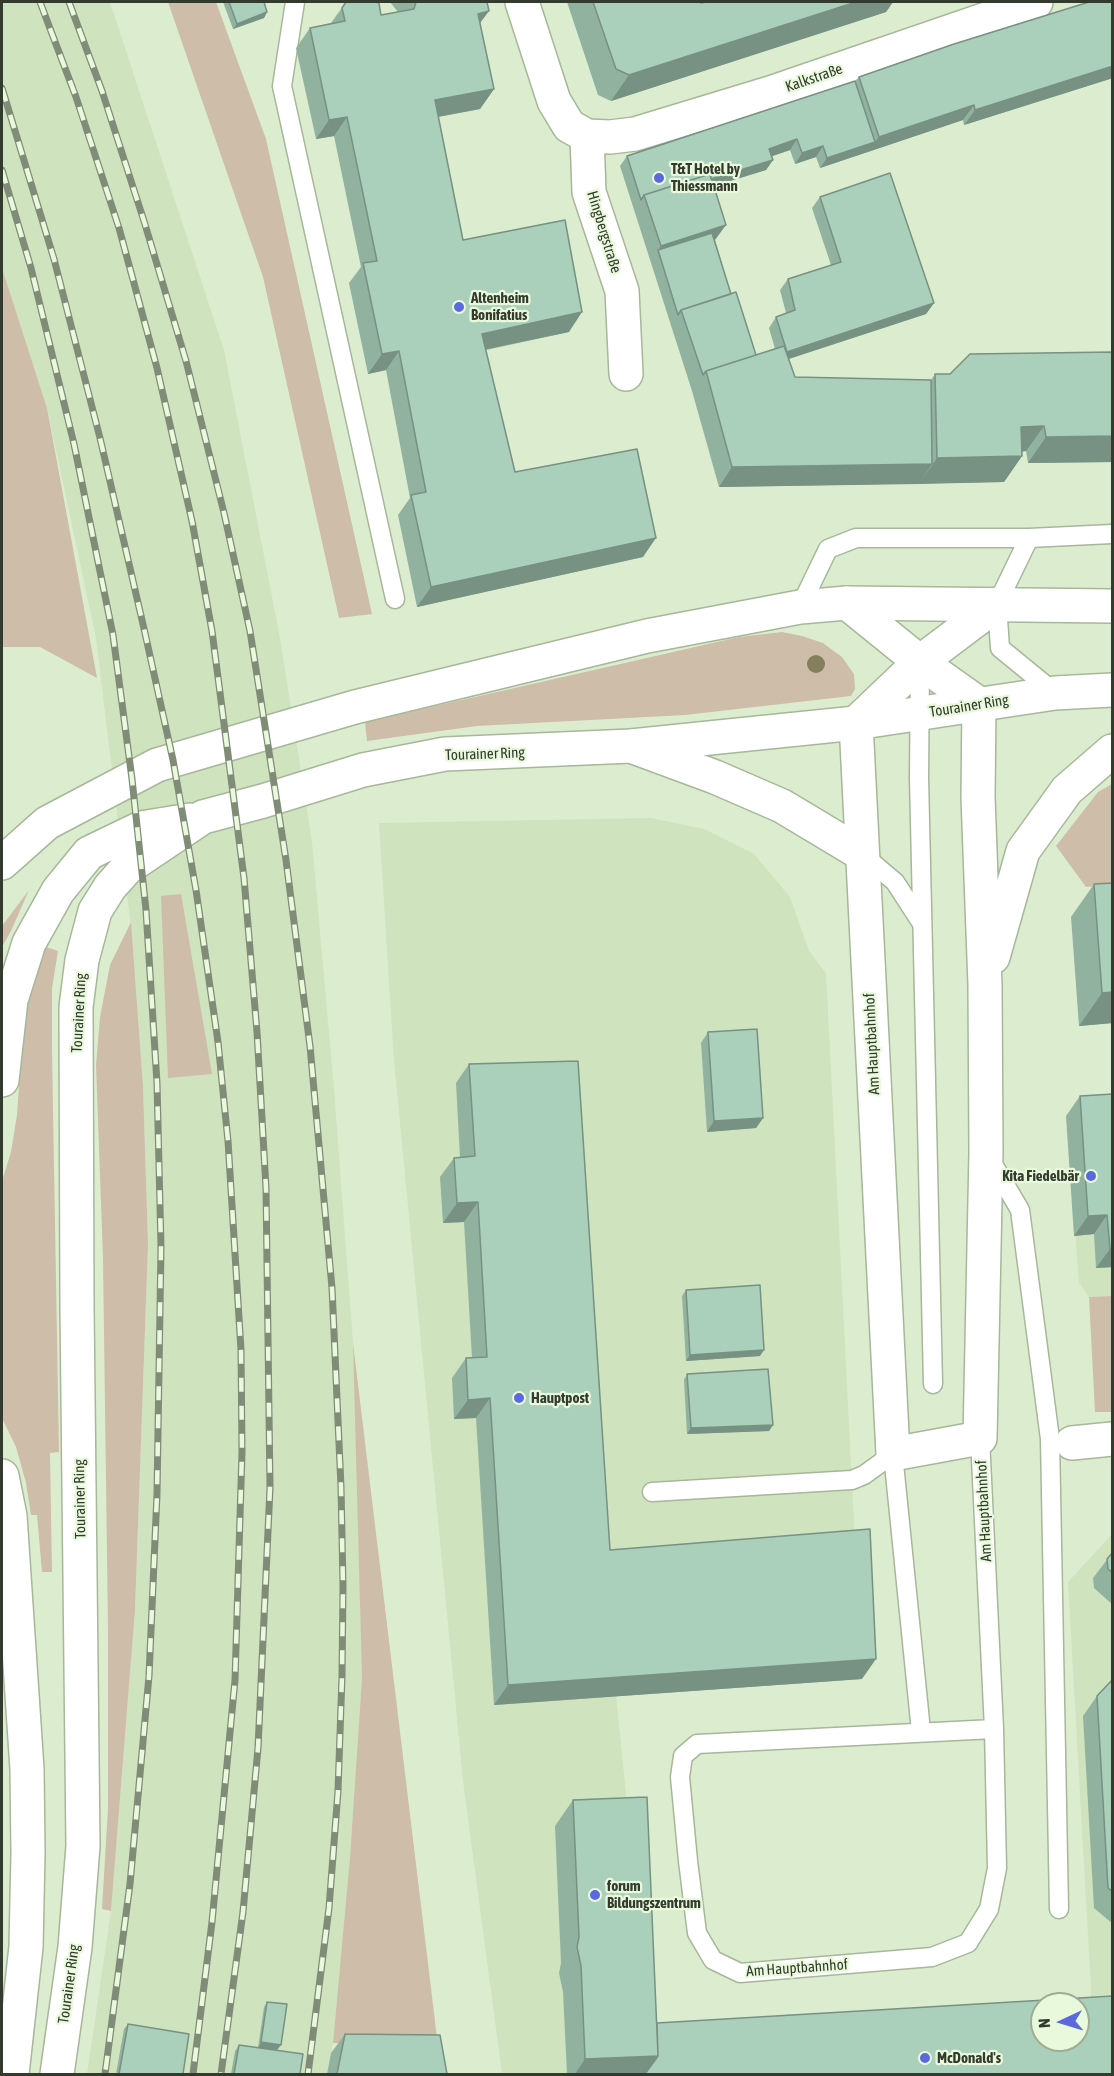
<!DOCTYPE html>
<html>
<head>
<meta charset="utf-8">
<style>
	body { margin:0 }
	#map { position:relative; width:1114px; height:2076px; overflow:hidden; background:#dcedcf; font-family:"Asap Condensed",sans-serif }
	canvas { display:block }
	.frame { position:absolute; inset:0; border:3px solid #333a2e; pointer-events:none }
	.north { position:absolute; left:1030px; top:1992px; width:60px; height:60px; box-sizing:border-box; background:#e9fadc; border:2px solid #a0ad96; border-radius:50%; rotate:266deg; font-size:16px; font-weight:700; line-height:24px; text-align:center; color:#333a2e }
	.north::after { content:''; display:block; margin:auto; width:21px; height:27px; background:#5b69e0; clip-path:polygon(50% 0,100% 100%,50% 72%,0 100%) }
</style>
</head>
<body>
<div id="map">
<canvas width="1114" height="2076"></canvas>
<div class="frame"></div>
<div class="north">N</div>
</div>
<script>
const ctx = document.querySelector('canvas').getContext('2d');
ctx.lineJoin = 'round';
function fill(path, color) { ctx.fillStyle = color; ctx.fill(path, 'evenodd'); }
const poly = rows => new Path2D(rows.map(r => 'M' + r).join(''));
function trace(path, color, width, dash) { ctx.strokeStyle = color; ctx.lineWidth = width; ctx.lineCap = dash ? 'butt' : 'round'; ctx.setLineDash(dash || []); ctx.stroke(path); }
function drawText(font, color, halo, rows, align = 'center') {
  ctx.font = font + ' "Asap Condensed",sans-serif'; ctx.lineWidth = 4.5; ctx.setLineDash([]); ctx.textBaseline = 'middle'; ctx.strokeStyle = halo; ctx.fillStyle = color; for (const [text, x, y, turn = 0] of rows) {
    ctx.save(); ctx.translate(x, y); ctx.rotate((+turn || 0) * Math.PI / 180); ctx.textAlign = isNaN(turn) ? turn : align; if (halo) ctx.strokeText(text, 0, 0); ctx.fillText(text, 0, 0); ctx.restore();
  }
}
const built = poly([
	[2,2,110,2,224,350,280,638,312,842,334,1089,353,1343,359,1518,362,1678,350,1857,333,2043,327,2074,87,2074,111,1911,135,1610,148,1244,143,1086,132,936,96,638,47,408,2,268],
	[651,818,704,829,754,854,790,897,809,951,826,973,862,1679,616,1696,629,1823,640,2074,502,2074,463,1781,394,1060,379,823],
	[1112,1113,1112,1296,1089,1297,1079,1283,1066,1116],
	[1112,1534,1112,2074,1089,2074,1091,1988,1068,1582]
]);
const green = poly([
	[168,2,216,2,266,139,372,614,339,618,263,277],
	[2,268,47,408,97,678,40,647,2,647],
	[782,632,802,636,823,643,842,657,854,674,855,689,851,696,685,715,477,726,367,741,365,722,739,637],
	[1112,784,1112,885,1086,887,1056,846,1098,792],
	[29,890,11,931,2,947,2,926],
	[181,894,212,1074,168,1078,161,896],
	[131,922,143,1086,148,1244,135,1610,111,1911,102,1909,108,1808,108,1630,103,1259,96,1065,100,1017,110,965],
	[43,946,58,951,52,988,52,1051,59,1452,50,1453,52,1572,42,1572,37,1515,31,1515,26,1483,16,1447,2,1418,2,1181,11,1152,17,1115,24,1012],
	[1112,1296,1112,1412,1095,1412,1089,1297],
	[353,1343,438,2046,333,2043,350,1857,362,1678]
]);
const lane = poly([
	[295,2,282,86,395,599],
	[1029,538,997,604,1000,648,1055,693],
	[800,607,828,549,856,538,1029,538,1112,534],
	[920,662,919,778,933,1384],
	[862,854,895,882,921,922],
	[990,1159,1020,1210,1050,1439,1059,1909],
	[980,1438,994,1729,997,1868,989,1909,968,1943,932,1957,740,1973,713,1960,697,1933,688,1861,680,1777,683,1756,697,1744,994,1729],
	[893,1454,921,1731],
	[652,1492,852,1480,864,1475,893,1454]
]);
const street = poly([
	[587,136,589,192,622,291,626,374],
	[847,603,920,662,979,704,978,797,985,985,986,1152,980,1438,893,1454,856,723,920,662,997,604],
	[631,746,715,777,782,806,862,854],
	[993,957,1023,851,1067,790,1112,751],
	[1072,1443,1112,1439]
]);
const secondary = poly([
	[522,2,554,101,569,126,587,136,610,137,635,134,770,93,1036,2],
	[2,863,47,823,157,765,355,707,647,636,800,607,847,603,1112,606],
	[2,1080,11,1000,29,943,58,891,89,853,141,828,190,820],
	[2,1476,10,1516,27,1769,28,1853,26,1947,12,2074],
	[57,2074,75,1947,83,1846,77,1307,76,1007,82,960,95,911,110,887,127,868,203,817,263,801,363,770,445,754,631,746,856,723,1055,693,1112,690]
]);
const rail = poly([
	[40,2,76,97,119,228,157,368,192,521,212,631,244,878,257,1032,266,1188,270,1488,258,1748,243,1912,221,2074],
	[69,2,102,91,144,221,186,361,224,513,250,631,286,860,310,1046,332,1288,341,1487,343,1586,342,1676,338,1791,329,1908,308,2074],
	[2,88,54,259,100,438,145,633,173,760,196,890,218,1042,228,1141,241,1350,242,1452,235,1680,212,1922,193,2074],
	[2,170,31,268,74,444,113,635,132,779,146,910,157,1083,161,1247,157,1494,149,1676,130,1884,105,2074]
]);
const trees = [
	[816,664]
];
const wall = poly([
	[223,2,264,2,267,12,264,18,233,29],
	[346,2,381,15,398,12,390,2,487,2,480,23,494,89,480,109,438,117,463,240,569,332,486,350,515,472,643,557,417,607,398,515,410,498,386,370,368,374,349,283,361,267,334,136,316,139,296,48,310,28,331,23],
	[567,2,893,2,886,12,611,101,598,95],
	[1113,2,1113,78,964,125,963,120,820,168,816,157,795,164,790,150,772,156,773,160,766,170,714,186,715,240,731,294,756,355,775,349,769,328,776,317,786,313,780,290,788,279,831,265,812,208,820,197,934,303,926,314,789,359,795,377,931,380,935,374,950,374,1113,352,1113,462,1028,463,1026,451,1022,452,1022,456,1004,482,719,487,692,391,620,166,627,156,855,81,859,77],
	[1113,883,1113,1023,1079,1026,1071,917,1094,884],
	[708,1032,763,1118,756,1128,707,1132,701,1043],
	[469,1064,610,1550,862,1679,494,1705,476,1418,454,1419,452,1378,466,1358,472,1358,464,1222,443,1223,440,1177,454,1158,460,1157,456,1083],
	[1113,1094,1113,1267,1096,1268,1094,1234,1074,1236,1066,1116,1080,1096],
	[686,1290,760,1356,686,1361,682,1296],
	[687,1374,773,1425,769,1431,687,1434,684,1380],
	[1113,1552,1113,1605,1094,1588,1093,1578],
	[1113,1679,1113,1924,1094,1908,1083,1716,1097,1696],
	[573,1800,657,2023,1113,2074,567,2074,563,1992,559,1973,561,1963,555,1826],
	[267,2002,277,2050,300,2074,231,2074,235,2051,239,2045,258,2048,264,2007],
	[128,2024,183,2074,116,2074,124,2029],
	[345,2034,447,2074,327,2074,331,2053]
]);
const shadedWall = poly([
	[856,2,893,2,886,12,611,101,629,75],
	[489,11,475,30,478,14],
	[267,12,264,18,233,29,237,24],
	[1113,66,1113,78,964,125,975,110],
	[494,89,480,109,421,120,435,100],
	[974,105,963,120,820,168,827,158,875,142,879,137],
	[347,117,334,136,316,139,329,120],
	[797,139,790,150,761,160,769,149],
	[823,146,816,157,795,164,802,153],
	[773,160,766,170,648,206,645,198],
	[726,225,715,240,660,258,658,250,661,246],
	[934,303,926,314,779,362,787,352],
	[582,312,569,332,468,353,482,334],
	[399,351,386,370,368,374,382,354],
	[1044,426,1026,451,1003,453,1021,427],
	[1113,436,1113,462,1028,463,1046,437],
	[1022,456,1004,482,919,484,937,458],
	[932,464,919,484,719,487,732,467],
	[656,538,643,557,417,607,431,587],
	[1113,992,1113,1023,1079,1026,1102,993],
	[763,1118,756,1128,707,1132,714,1121],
	[478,1202,464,1222,443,1223,457,1203],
	[1107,1215,1094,1234,1074,1236,1088,1216],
	[1110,1249,1113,1249,1113,1267,1096,1268],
	[764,1350,760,1356,686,1361,690,1355],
	[490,1398,476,1418,454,1419,468,1400],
	[773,1425,769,1431,687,1434,691,1428],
	[876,1659,862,1679,494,1705,508,1685],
	[261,2042,281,2045,277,2050,258,2048],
	[658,2056,645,2074,575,2074,585,2059]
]);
const building = poly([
	[229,2,264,2,267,12,237,24,229,2],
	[346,2,376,2,379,3,381,15,414,9,416,2,487,2,489,11,478,14,494,89,435,100,463,240,565,220,582,312,482,334,515,472,637,449,656,538,431,587,411,495,426,492,399,351,382,354,363,263,377,261,347,117,329,120,310,28,345,21,342,8,346,2],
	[593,2,701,2,701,3,706,2,856,2,629,75,616,69,593,2],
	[1089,2,1113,2,1113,66,975,110,974,105,879,137,859,77,954,44,1089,2],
	[855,81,875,142,827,158,823,146,802,153,797,139,769,149,773,160,711,179,710,174,644,195,641,200,627,156,855,81],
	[890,173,934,303,787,352,776,317,795,310,788,279,841,262,820,197,890,173],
	[710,174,726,225,661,246,644,195,710,174],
	[712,233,731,294,681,310,678,315,658,250,712,233],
	[736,292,756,355,706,371,703,375,681,310,736,292],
	[784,346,795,377,931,380,932,464,732,467,706,371,784,346],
	[1113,352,1113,436,1046,437,1044,426,1021,427,1022,456,937,458,935,374,950,374,970,354,1113,352],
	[1113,883,1113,992,1102,993,1094,884,1113,883],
	[757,1029,763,1118,714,1121,708,1032,757,1029],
	[578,1061,610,1550,870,1529,876,1659,508,1685,490,1398,468,1400,466,1358,487,1357,478,1202,457,1203,454,1158,475,1156,469,1064,578,1061],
	[1113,1094,1113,1249,1110,1249,1107,1215,1088,1216,1080,1096,1113,1094],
	[760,1285,764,1350,690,1355,686,1290,760,1285],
	[768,1369,773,1425,691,1428,687,1374,768,1369],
	[1113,1552,1113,1573,1108,1569,1107,1559,1113,1552],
	[1113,1679,1113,1892,1108,1888,1097,1696,1113,1679],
	[647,1797,658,2056,585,2059,581,1966,577,1947,579,1937,573,1800,647,1797],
	[1113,1996,1113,2074,645,2074,658,2056,657,2023,1113,1996],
	[1042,2004,1078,2004,1078,2040,1042,2040,1042,2004],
	[267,2002,287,2004,281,2045,261,2042,267,2002],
	[128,2024,189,2034,183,2074,119,2074,128,2024],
	[345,2034,440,2035,447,2074,337,2074,345,2034],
	[239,2045,303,2054,300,2074,234,2074,239,2045]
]);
const markers = [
	[659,178,6,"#5b69e0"],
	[459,307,6,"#5b69e0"],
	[1091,1176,6,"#5b69e0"],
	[519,1398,6,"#5b69e0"],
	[595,1895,6,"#5b69e0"],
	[925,2058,6,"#5b69e0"]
];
const streetNames = [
	["Kalkstraße",814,78,-19],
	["Hingbergstraße",604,232,73],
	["Tourainer Ring",969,706,-9],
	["Tourainer Ring",485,754,-2],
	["Tourainer Ring",79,1013,-87],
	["Am Hauptbahnhof",872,1044,-93],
	["Tourainer Ring",80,1499,-91],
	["Am Hauptbahnhof",984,1511,-93],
	["Am Hauptbahnhof",797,1968,-4],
	["Tourainer Ring",69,1984,-82]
];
const poiNames = [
	["T&T Hotel by",671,169],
	["Thiessmann",671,186],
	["Altenheim",471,298],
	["Bonifatius",471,315],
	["Kita Fiedelbär",1079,1176,"right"],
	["Hauptpost",531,1398],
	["forum",607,1886],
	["Bildungszentrum",607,1903],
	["McDonald's",937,2058]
];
fill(built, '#cee3be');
fill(green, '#cebda9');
trace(lane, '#a7b79a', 21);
trace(street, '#a7b79a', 36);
trace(secondary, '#a7b79a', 36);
trace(lane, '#fff', 18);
trace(street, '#fff', 33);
trace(secondary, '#fff', 33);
trace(rail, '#818c78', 7);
trace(rail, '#e9fadc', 4.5, [14]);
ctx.fillStyle = '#857f5d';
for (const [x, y] of trees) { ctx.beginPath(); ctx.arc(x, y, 9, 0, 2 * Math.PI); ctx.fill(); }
fill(wall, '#92b2a0');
fill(shadedWall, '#779182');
fill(building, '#aacfba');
trace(building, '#779182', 1.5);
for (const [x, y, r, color] of markers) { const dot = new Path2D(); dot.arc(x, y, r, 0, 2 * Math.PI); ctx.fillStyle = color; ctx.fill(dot); trace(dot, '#e9fadc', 2); }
drawText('15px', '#333a2e', '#e9fadc', streetNames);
drawText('bold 15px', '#333a2e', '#e9fadc', poiNames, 'left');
</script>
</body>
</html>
